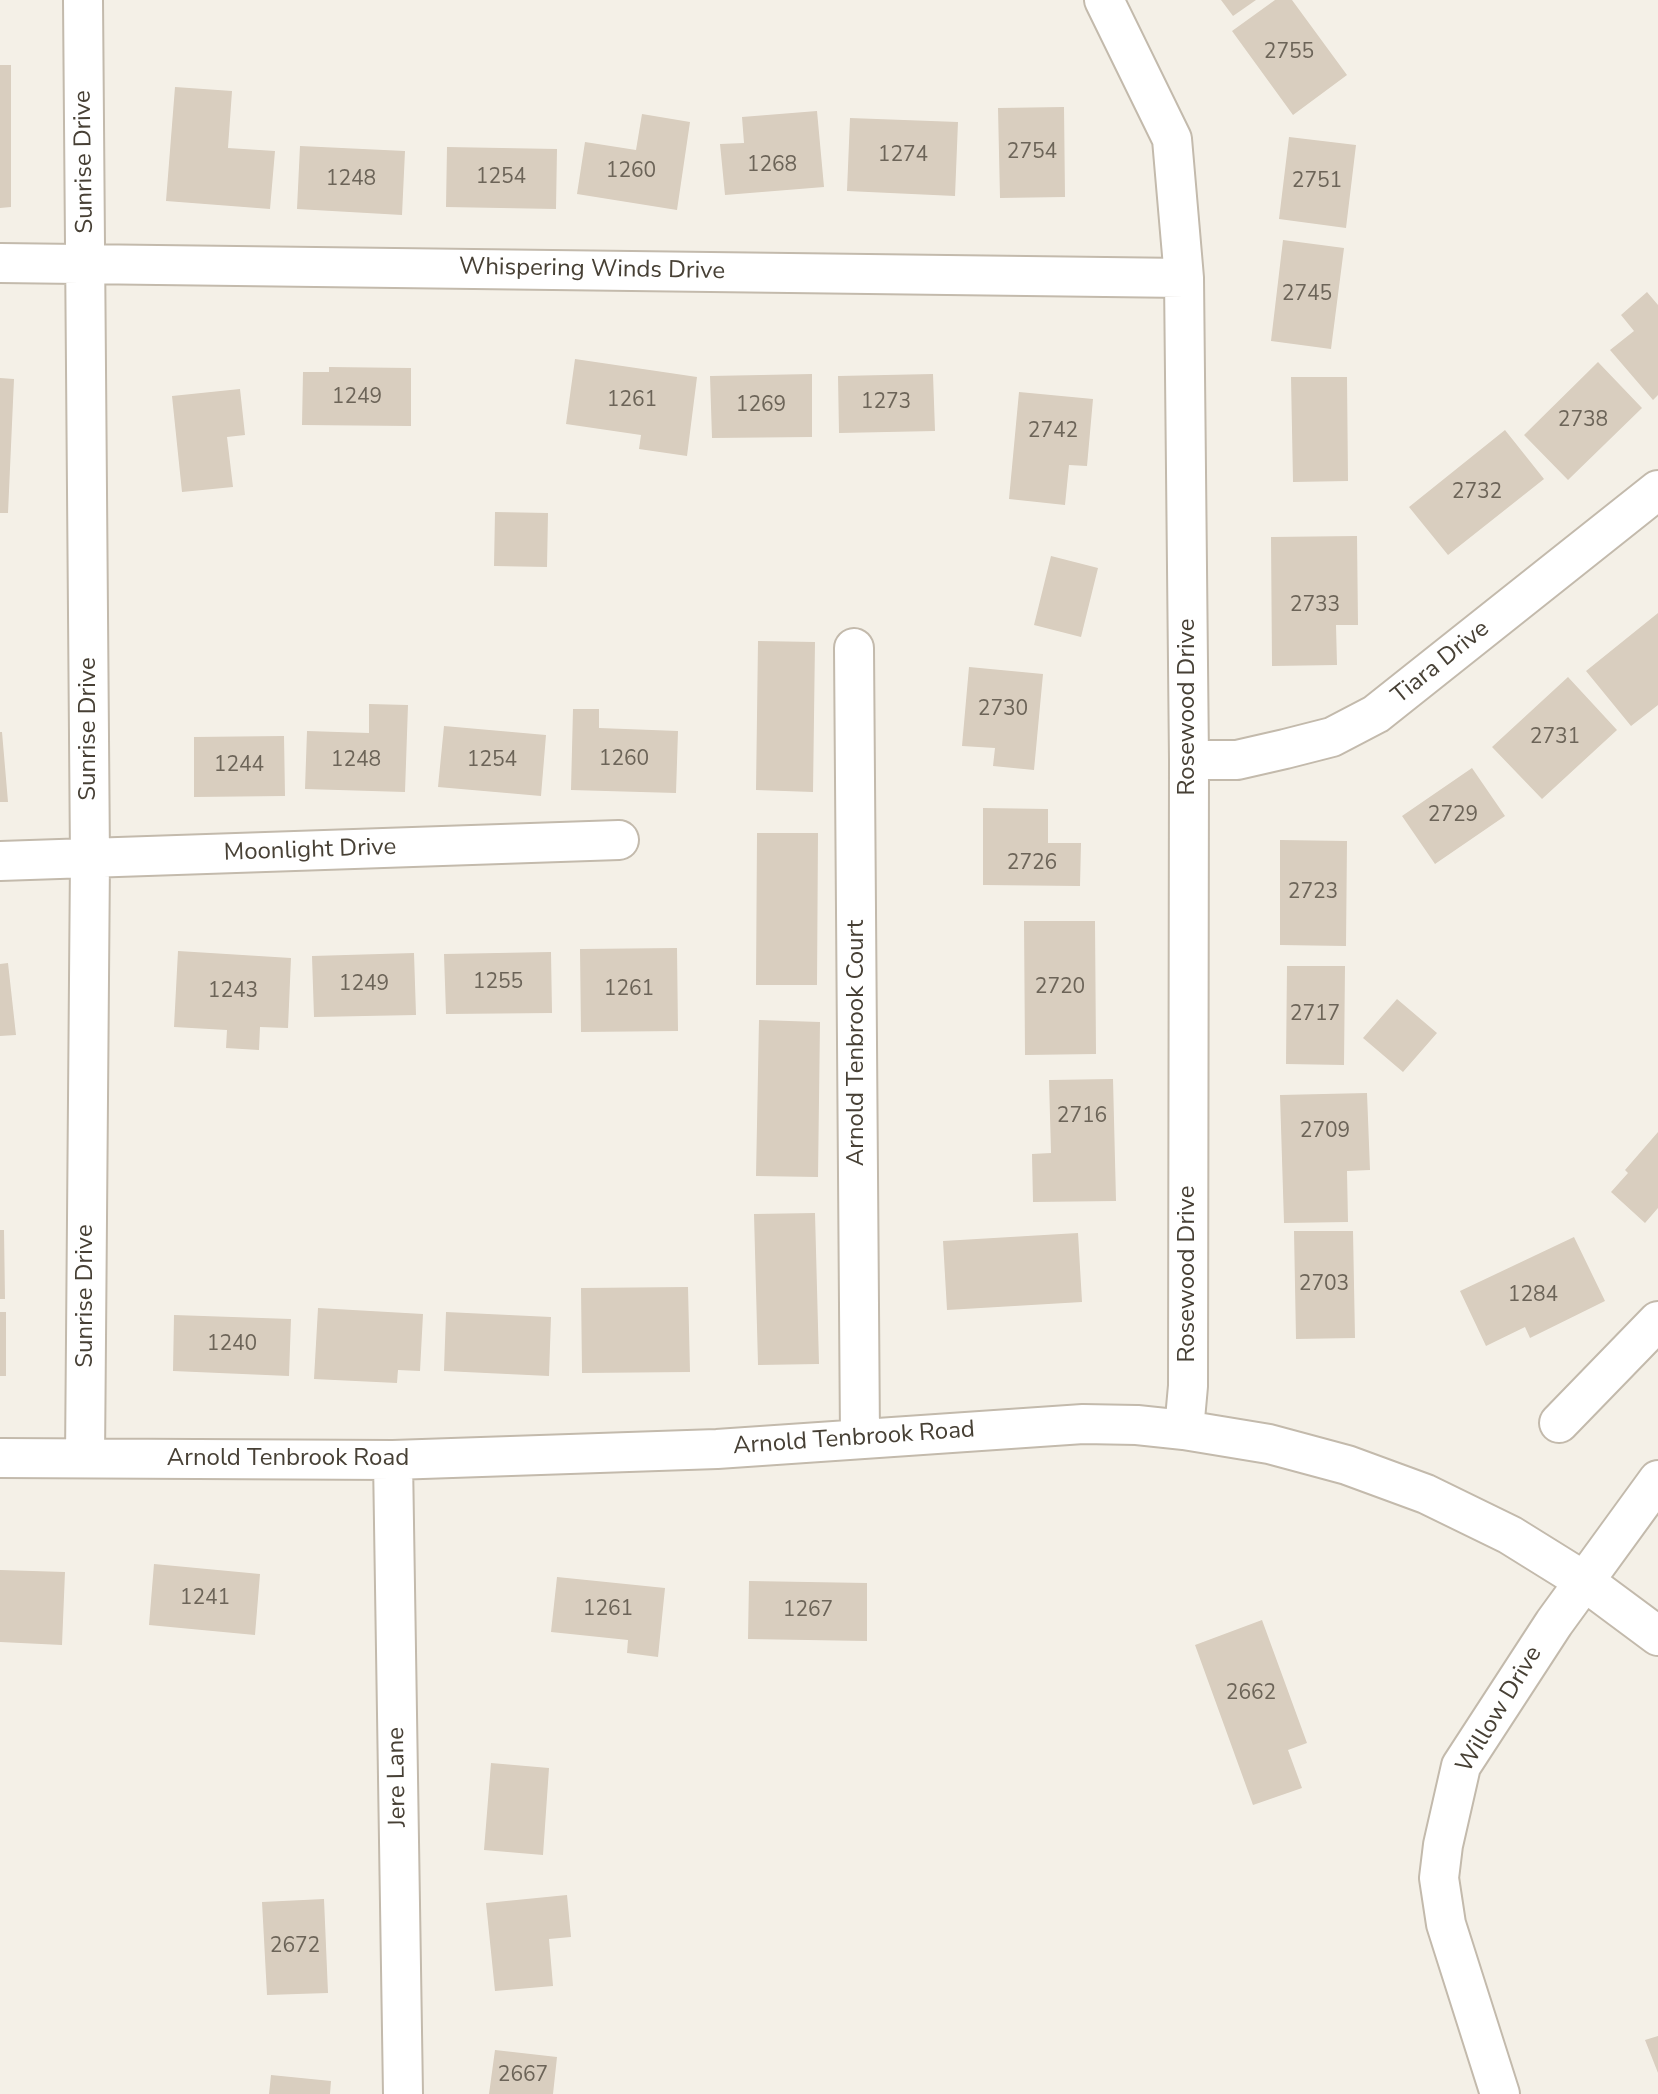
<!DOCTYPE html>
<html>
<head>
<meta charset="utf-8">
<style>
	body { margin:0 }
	canvas { display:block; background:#f4f0e7 }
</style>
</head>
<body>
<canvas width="1658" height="2094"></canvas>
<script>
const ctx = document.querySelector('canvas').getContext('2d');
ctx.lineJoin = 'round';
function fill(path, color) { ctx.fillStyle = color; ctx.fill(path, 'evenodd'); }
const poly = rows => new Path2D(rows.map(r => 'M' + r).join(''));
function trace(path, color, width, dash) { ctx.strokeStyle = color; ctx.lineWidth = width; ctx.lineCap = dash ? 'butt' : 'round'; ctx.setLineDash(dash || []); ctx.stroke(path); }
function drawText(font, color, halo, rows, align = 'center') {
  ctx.font = font + ' "Nunito Sans",sans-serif'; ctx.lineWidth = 7; ctx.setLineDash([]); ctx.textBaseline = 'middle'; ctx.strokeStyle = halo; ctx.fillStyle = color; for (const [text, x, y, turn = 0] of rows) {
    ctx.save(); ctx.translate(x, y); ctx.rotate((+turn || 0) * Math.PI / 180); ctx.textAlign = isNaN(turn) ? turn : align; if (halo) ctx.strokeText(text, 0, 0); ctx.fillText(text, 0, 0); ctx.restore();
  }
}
const building = poly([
	[1221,0,1256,0,1233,16],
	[1275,0,1292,0,1347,75,1293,115,1232,31],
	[0,65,11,65,11,207,0,208],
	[175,87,232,91,228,148,275,151,270,209,166,201],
	[1064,107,1065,197,1000,198,998,108],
	[817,111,824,187,725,195,720,144,744,143,742,117],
	[642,114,690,122,677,210,577,194,585,142,636,150],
	[850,118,958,122,955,196,847,191],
	[1289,137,1356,145,1346,228,1279,219],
	[300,146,405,151,402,215,297,209],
	[447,147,557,149,556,209,446,207],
	[1283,240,1344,248,1331,349,1271,341],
	[1647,292,1658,305,1658,395,1653,400,1610,350,1634,331,1621,315],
	[575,359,697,377,687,456,639,449,641,435,566,424],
	[1598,362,1642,408,1568,480,1524,435],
	[329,367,411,368,411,426,302,425,303,372,329,372],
	[812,374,812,437,712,438,710,376],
	[933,374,935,431,839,433,838,376],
	[1291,377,1347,377,1348,481,1293,482],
	[0,378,14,379,8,513,0,513],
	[240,389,245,435,227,437,233,487,182,492,172,396],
	[1019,392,1093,399,1087,466,1069,465,1065,505,1009,499],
	[1505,430,1544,479,1448,555,1409,507],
	[495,512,548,513,547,567,494,566],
	[1357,536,1358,625,1336,625,1337,665,1272,666,1271,537],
	[1051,556,1098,568,1081,637,1034,625],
	[1658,613,1658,705,1631,726,1586,671],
	[758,641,815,642,813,792,756,790],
	[969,667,1043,674,1034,770,993,766,995,748,962,746],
	[1568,677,1617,730,1542,799,1492,747],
	[369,704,408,705,405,792,305,789,307,731,369,733],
	[573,709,599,709,599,728,678,731,676,793,571,790],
	[444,726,546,735,541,796,438,787],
	[0,732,2,732,8,802,0,802],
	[284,736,285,796,194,797,194,737],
	[1472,768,1505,816,1435,864,1402,816],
	[983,808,1048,809,1048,843,1081,843,1080,886,983,885],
	[757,833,818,833,817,985,756,985],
	[1280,840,1347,841,1346,946,1280,945],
	[1024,921,1095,921,1096,1054,1025,1055],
	[677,948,678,1031,581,1032,580,949],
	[178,951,291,958,288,1028,260,1027,259,1050,226,1048,227,1030,174,1027],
	[551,952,552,1013,446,1014,444,954],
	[414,953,416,1015,314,1017,312,956],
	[8,963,16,1035,0,1036,0,964],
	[1287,966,1345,966,1344,1065,1286,1064],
	[1397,999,1437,1033,1403,1072,1363,1038],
	[759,1020,820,1022,818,1177,756,1176],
	[1113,1079,1116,1201,1033,1202,1032,1154,1051,1153,1049,1080],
	[1367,1093,1370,1170,1347,1171,1348,1222,1284,1223,1280,1095],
	[1658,1132,1658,1208,1645,1223,1611,1192,1628,1173,1625,1170],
	[815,1213,819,1364,758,1365,754,1214],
	[0,1230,4,1230,5,1299,0,1299],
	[1294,1231,1353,1231,1355,1338,1296,1339],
	[1078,1233,1082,1302,947,1310,943,1241],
	[1574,1237,1605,1301,1530,1338,1525,1327,1486,1346,1460,1291],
	[688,1287,690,1372,582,1373,581,1288],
	[318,1308,423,1314,420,1371,398,1370,397,1383,314,1379],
	[0,1312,6,1312,6,1376,0,1376],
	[446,1312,551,1317,549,1376,444,1371],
	[174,1315,291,1319,289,1376,173,1371],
	[154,1564,260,1574,255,1635,149,1625],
	[0,1570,65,1572,62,1645,0,1642],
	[557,1577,665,1588,658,1657,627,1653,628,1640,551,1632],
	[749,1581,867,1583,867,1641,748,1639],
	[1262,1620,1307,1743,1288,1750,1302,1788,1253,1805,1195,1645],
	[491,1763,549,1768,543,1855,484,1850],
	[567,1895,571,1937,549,1939,553,1986,495,1991,486,1903],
	[324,1899,328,1993,267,1995,262,1902],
	[1658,2036,1658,2073,1645,2040],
	[495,2050,557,2057,553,2094,489,2094],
	[271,2075,331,2081,330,2094,269,2094]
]);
const minor = poly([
	[83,0,90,859,85,1458],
	[1104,0,1172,139,1184,278,1189,760,1188,1386,1184,1430],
	[0,263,1184,278],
	[854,648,860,1437],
	[1189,760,1237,760,1285,749,1332,737,1376,714,1658,490],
	[0,861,619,840],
	[1559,1423,1658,1321],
	[0,1458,393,1460,717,1449,1083,1424,1137,1425,1184,1430,1269,1444,1347,1465,1426,1494,1510,1535,1584,1581,1658,1636],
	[393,1460,403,2094],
	[1500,2094,1446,1924,1439,1878,1443,1845,1461,1766,1554,1623,1658,1480]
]);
const numberNames = [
	["2755",1289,53],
	["2754",1032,153],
	["1274",903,156],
	["1268",772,166],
	["1260",631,172],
	["1254",501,178],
	["1248",351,180],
	["2751",1317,182],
	["2745",1307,295],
	["1249",357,398],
	["1261",632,401],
	["1273",886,403],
	["1269",761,406],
	["2738",1583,421],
	["2742",1053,432],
	["2732",1477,493],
	["2733",1315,606],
	["2730",1003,710],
	["2731",1555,738],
	["1260",624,760],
	["1248",356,761],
	["1254",492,761],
	["1244",239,766],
	["2729",1453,816],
	["2726",1032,864],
	["2723",1313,893],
	["1255",498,983],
	["1249",364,985],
	["2720",1060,988],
	["1261",629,990],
	["1243",233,992],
	["2717",1315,1015],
	["2716",1082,1117],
	["2709",1325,1132],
	["2703",1324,1285],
	["1284",1533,1296],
	["1240",232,1345],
	["1241",205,1599],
	["1261",608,1610],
	["1267",808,1611],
	["2662",1251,1694],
	["2672",295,1947],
	["2667",523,2076]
];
const streetNames = [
	["Sunrise Drive",85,162,-91],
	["Whispering Winds Drive",592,270,1],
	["Tiara Drive",1441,663,-39],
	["Rosewood Drive",1188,707,-90],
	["Sunrise Drive",89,729,-90],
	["Moonlight Drive",310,851,-2],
	["Arnold Tenbrook Court",857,1043,-90],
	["Rosewood Drive",1188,1274,-90],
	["Sunrise Drive",86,1296,-90],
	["Arnold Tenbrook Road",854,1439,-4],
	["Arnold Tenbrook Road",288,1459],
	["Willow Drive",1500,1710,-59],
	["Jere Lane",398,1777,-91]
];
fill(building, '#d9cebf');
trace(minor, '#c3baac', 42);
trace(minor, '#fff', 38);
drawText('21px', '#6c6458', null, numberNames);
drawText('24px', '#474035', '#fff', streetNames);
</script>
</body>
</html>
